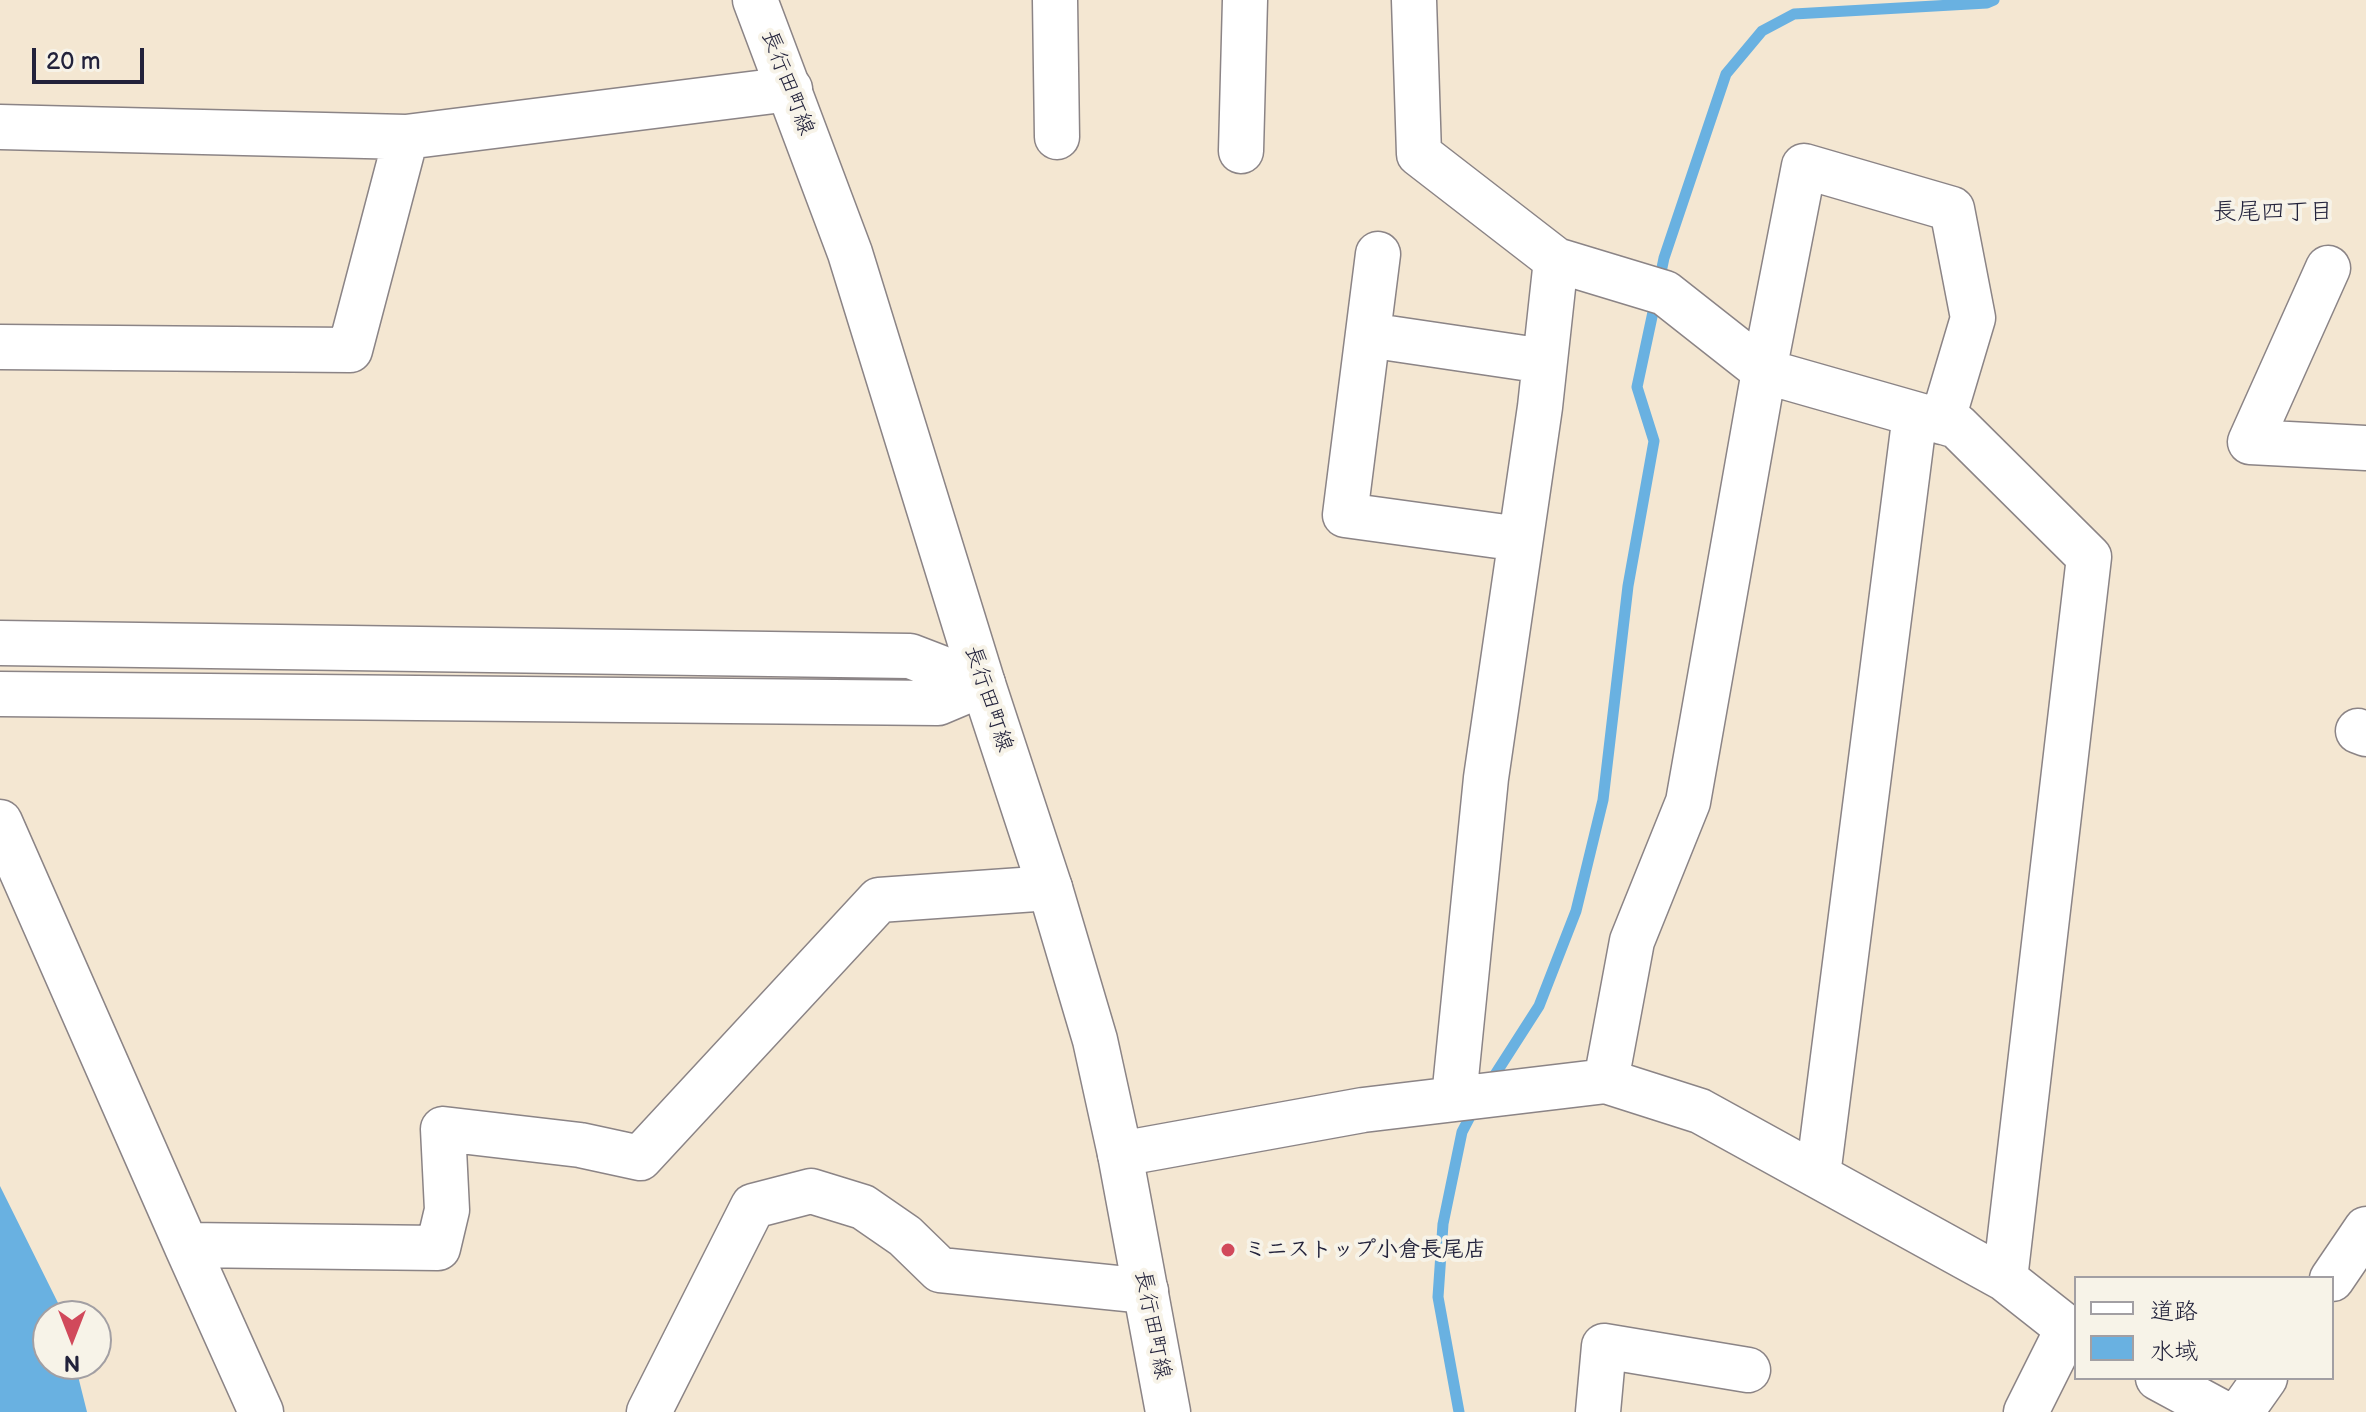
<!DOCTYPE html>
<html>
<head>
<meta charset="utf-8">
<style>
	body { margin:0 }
	#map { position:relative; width:2366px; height:1412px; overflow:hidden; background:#f4e7d2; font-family:"Balsamiq Sans","Klee One",sans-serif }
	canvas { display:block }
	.legend { position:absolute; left:2074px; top:1276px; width:260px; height:104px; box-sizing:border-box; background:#f7f3e8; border:2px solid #a29fa3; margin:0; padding:10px 14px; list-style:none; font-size:24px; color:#22223b }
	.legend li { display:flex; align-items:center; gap:16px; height:40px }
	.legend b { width:40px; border:2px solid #a29fa3 }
	.north { position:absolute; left:32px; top:1300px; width:80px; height:80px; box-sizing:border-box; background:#f7f3e8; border:2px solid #a29fa3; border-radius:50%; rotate:180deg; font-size:22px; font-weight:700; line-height:32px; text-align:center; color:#22223b }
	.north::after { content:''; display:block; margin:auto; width:28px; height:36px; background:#d1495b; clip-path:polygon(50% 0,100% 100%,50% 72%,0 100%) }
	.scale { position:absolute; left:32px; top:48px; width:112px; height:36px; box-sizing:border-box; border:4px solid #22223b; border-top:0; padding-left:10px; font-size:24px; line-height:28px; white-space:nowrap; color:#22223b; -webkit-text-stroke:6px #f7f3e8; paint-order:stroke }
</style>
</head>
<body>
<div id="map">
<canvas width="2366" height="1412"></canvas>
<ul class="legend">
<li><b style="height:10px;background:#fff"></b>道路</li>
<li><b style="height:22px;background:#69b1e1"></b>水域</li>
</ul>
<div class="north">N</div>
<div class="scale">20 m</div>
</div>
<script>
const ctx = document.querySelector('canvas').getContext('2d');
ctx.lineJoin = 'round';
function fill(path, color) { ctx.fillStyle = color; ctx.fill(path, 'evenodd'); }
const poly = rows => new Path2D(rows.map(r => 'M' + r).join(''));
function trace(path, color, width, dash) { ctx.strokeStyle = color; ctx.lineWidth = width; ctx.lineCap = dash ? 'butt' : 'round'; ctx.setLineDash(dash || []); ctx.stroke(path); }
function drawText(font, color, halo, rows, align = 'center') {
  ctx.font = font + ' "Balsamiq Sans","Klee One",sans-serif'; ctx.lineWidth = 8; ctx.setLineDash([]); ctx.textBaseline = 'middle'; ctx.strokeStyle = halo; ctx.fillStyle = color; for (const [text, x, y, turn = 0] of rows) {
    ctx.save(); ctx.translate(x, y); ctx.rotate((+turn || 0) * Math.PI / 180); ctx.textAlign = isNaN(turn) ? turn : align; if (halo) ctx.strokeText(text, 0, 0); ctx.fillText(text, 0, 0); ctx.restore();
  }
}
const water = poly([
	[0,1186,63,1313,63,1316,48,1316,48,1364,75,1364,87,1412,0,1412]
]);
const stream = poly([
	[1659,282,1664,258,1726,74,1762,31,1794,14,1987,3,1994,0],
	[1489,1084,1539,1006,1576,911,1603,800,1628,586,1654,441,1637,387,1656,298],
	[1459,1412,1438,1297,1443,1224,1462,1132,1474,1109]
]);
const minor = poly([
	[1055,0,1057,137],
	[1414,0,1419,154,1556,260,1540,407,1486,778,1454,1098],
	[0,127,406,137,790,89],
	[1241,151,1245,0],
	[1378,254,1345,515,1520,539],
	[1556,260,1665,293,1764,371,1804,166,1952,209,1973,318,1942,422],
	[2328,268,2250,442,2366,448],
	[1368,335,1544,361],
	[0,347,350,350,406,137],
	[2358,731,2366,734],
	[0,822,186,1245,438,1248,447,1210,443,1129,580,1145,640,1158,879,900,1050,888],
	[1606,1081,1632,941,1688,802,1764,371,1915,414],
	[1120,1154,1363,1110,1606,1081,1700,1111,2005,1279,2076,1335],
	[1818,1175,1915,414,1957,426,2089,557,2005,1279],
	[186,1245,261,1412],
	[2332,1279,2366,1229],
	[2158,1378,2221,1412],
	[649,1412,753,1206,811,1191,863,1207,905,1236,940,1270,1146,1291],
	[1598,1412,1604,1346,1748,1370],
	[2026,1412,2067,1330],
	[2241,1412,2265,1378]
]);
const tertiary = poly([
	[0,643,910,656,983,684],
	[0,694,938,703,983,684]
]);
const primary = poly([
	[755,0,850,253,983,684,1050,888,1095,1040,1120,1154,1168,1412]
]);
const markers = [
	[1228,1250,8,"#d1495b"]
];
const streetNames = [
	["長行田町線",787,83,69],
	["長行田町線",988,699,72],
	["長行田町線",1152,1325,79]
];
const poiNames = [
	["ミニストップ小倉長尾店",1244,1250]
];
const neighbourhoodNames = [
	["長尾四丁目",2273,213]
];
fill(water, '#69b1e1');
trace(stream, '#69b1e1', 11);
trace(minor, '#8b8486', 47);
trace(tertiary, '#8b8486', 47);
trace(primary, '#8b8486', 47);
trace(minor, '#fff', 44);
trace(tertiary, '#fff', 44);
trace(primary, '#fff', 44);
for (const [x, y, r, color] of markers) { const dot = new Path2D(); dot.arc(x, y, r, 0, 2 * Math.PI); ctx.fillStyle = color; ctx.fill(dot); trace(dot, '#f7f3e8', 3); }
drawText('22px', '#22223b', '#f7f3e8', streetNames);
drawText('bold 22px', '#22223b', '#f7f3e8', poiNames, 'left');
drawText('24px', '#22223b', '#f7f3e8', neighbourhoodNames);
</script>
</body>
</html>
